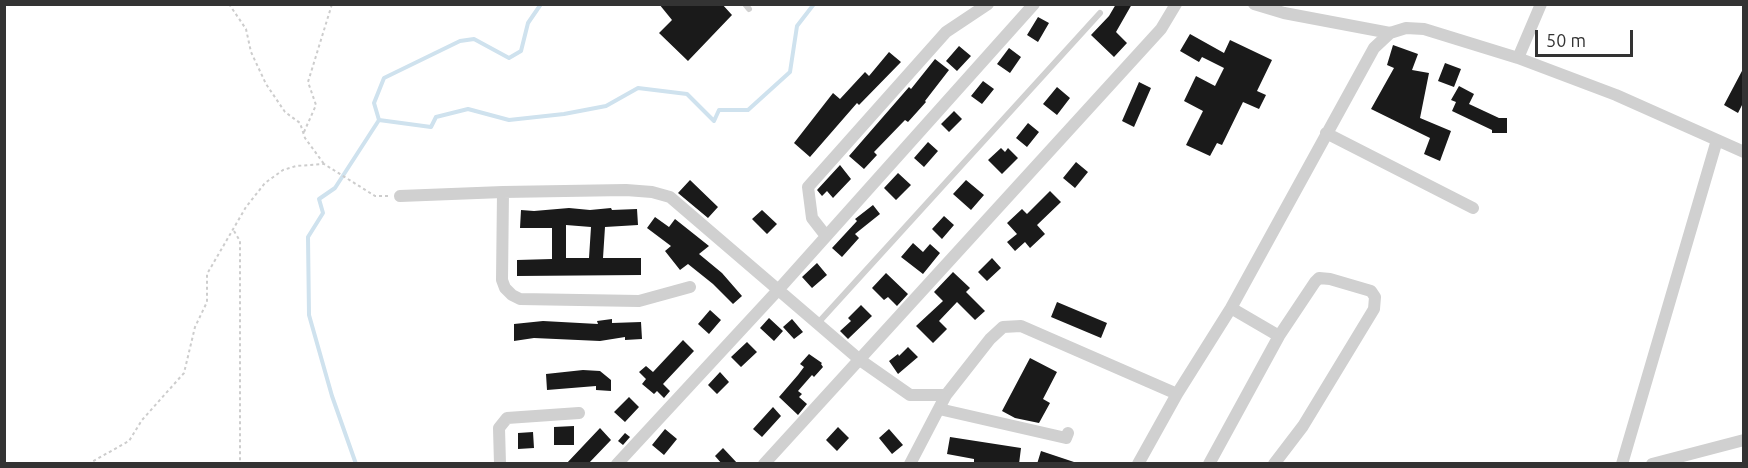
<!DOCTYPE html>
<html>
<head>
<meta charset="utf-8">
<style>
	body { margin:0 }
	#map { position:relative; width:1748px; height:468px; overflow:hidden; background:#fff; font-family:Ubuntu,sans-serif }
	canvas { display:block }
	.frame { position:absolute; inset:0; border:6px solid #333; pointer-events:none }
	.scale { position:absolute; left:1535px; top:30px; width:98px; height:27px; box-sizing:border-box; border:3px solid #333; border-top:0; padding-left:8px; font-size:18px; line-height:21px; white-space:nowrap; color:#333; -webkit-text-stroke:4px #fff; paint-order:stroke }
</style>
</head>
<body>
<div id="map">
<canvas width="1748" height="468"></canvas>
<div class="frame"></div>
<div class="scale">50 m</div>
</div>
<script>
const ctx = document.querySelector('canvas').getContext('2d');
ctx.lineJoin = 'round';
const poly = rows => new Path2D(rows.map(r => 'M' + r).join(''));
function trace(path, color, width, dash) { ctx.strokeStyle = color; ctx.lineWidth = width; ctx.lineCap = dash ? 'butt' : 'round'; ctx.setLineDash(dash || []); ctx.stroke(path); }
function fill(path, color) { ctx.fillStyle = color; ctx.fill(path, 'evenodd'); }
const stream = poly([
	[379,120,374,103,384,78,460,41,474,39,509,58,521,51,528,23,541,4],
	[356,464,332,396,309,315,308,237,323,213,319,199,335,188,379,120,431,127,436,117,468,109,509,120,564,114,606,106,638,88,687,94,714,121,719,110,748,110,790,72,797,26,814,4]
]);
const building = poly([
	[659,4,722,4,732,15,688,61,659,33,672,20],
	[1116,4,1132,4,1116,32,1127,43,1114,57,1091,35,1109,16],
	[1038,17,1049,23,1038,42,1027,35],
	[1190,34,1224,53,1230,40,1272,60,1257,91,1266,95,1259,109,1243,102,1222,145,1217,143,1210,156,1186,145,1203,111,1184,101,1196,76,1215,86,1224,68,1202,57,1199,62,1180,51],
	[1393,45,1418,54,1412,70,1429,73,1420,118,1451,131,1440,161,1424,154,1430,138,1371,109,1394,68,1387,65],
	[959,46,971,56,957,71,946,61],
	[1009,48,1021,57,1010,73,997,64],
	[889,52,901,62,859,105,857,103,810,157,794,143,833,93,840,99,865,72,869,76],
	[935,59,949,70,925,101,926,102,908,122,905,120,874,152,877,155,864,169,849,156,909,87,911,89],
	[1445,63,1461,69,1454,87,1438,81],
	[1743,69,1743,103,1738,113,1724,105],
	[983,81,994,89,982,104,971,96],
	[1139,82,1151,88,1134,127,1122,121],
	[1459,86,1474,94,1469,104,1499,118,1507,118,1507,133,1492,133,1492,130,1452,111,1456,102,1451,100],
	[1057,87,1070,98,1057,115,1043,104],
	[954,111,962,119,949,132,941,124],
	[1028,123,1039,132,1027,147,1016,138],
	[928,142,938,151,924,167,914,158],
	[1001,148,1005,152,1008,148,1018,158,1002,174,988,160],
	[1076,162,1088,172,1075,188,1063,178],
	[840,165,851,179,833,198,827,191,822,196,817,190],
	[898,173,911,185,896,200,884,188],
	[690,180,718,207,708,218,678,193],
	[966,180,984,195,971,210,953,194],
	[1050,191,1061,202,1037,225,1045,234,1030,248,1025,242,1015,251,1007,242,1017,234,1007,223,1022,209,1027,214],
	[873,205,880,214,855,234,859,238,842,257,832,248,857,221,855,219],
	[569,208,590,210,611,208,612,210,637,209,638,225,605,227,603,258,641,258,641,275,517,276,517,260,552,259,552,228,520,228,521,210,534,211],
	[566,225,591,227,589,258,566,258],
	[762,210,777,224,767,234,752,219],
	[944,216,954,225,942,239,932,229],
	[655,217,669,227,675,219,709,246,699,254,722,273,742,296,733,304,713,284,688,264,680,270,665,251,671,246,647,228],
	[913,243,923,252,930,244,940,253,923,274,901,257],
	[992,258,1001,268,987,281,978,272],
	[817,263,827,275,812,288,802,277],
	[953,272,970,288,966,292,985,311,975,320,957,302,939,321,947,329,933,343,916,326,943,301,934,292],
	[886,273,908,294,897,306,888,297,884,300,872,288],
	[1057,302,1107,323,1101,338,1051,317],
	[861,305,872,316,848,339,840,331,851,321,848,318],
	[710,310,721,320,709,334,698,324],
	[769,318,783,331,774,341,760,328],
	[612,319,612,323,641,322,642,339,625,340,625,337,600,341,534,338,514,341,514,324,543,321,598,324,597,321],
	[792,319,803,332,794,339,783,327],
	[683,340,694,351,663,384,670,391,664,398,657,391,654,394,642,384,646,379,639,372,646,366,653,372],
	[747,342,757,352,741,367,731,357],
	[908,347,918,357,898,374,889,361,898,354,899,356],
	[809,354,822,363,821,364,823,367,814,377,812,375,798,391,802,394,799,397,807,404,798,415,779,397,798,375,804,367,800,364],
	[1030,358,1057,372,1043,399,1050,403,1039,423,1015,418,1002,411],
	[583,370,600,371,611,380,611,391,596,390,596,386,547,390,546,374],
	[720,372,729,382,717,394,708,385],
	[629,397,639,407,625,422,614,412],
	[773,407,781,416,762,437,753,429],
	[574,426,574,445,554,445,554,427],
	[838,427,849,438,837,451,826,440],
	[600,428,611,440,588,464,566,464],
	[665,429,677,439,664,455,652,445],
	[889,429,903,445,892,454,879,438],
	[533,432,534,448,518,449,518,433],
	[625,433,630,437,623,445,618,441],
	[950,437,1021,448,1019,464,974,462,974,459,947,454],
	[723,448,738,464,722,464,715,456],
	[1041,451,1074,462,1074,464,1037,464]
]);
const path = poly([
	[229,4,246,29,251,52,266,84,285,112,300,123,305,138,324,164],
	[304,132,316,105,308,82,332,4],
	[234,231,240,241,240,464],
	[88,464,129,441,142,420,184,373,195,327,207,302,207,274,246,207,265,183,283,170,296,166,324,164,375,196,389,196]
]);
const service = poly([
	[745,4,749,9],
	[818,323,1100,13]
]);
const minor = poly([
	[1254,4,1284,13,1390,33],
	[1518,58,1541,4],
	[1326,133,1473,208],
	[503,192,502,280,505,288,512,295,520,299,639,301,690,287],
	[400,196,503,192,626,190,652,192,670,197,860,360,910,395,946,395],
	[826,236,812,218,808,187,946,32,988,4],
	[1231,308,1279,336],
	[939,409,1066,438,1068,433],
	[500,464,499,428,507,418,579,413],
	[617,464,779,289,1034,4],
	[764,464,1161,29,1176,4],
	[910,464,946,395,990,339,1003,327,1021,326,1177,394],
	[1138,464,1177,394,1231,308,1374,48,1390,33,1406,28,1424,29,1518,58,1616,95,1744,152],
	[1209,464,1279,336,1315,282,1319,278,1330,279,1371,291,1375,297,1374,309,1303,426,1274,464],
	[1622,464,1717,140],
	[1652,464,1744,440]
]);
trace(stream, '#cfe2ee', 4);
fill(building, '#1a1a1a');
trace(path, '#cdcdcd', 2, [3, 3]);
trace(service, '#d0d0d0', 6);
trace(minor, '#d0d0d0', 12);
</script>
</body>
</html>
